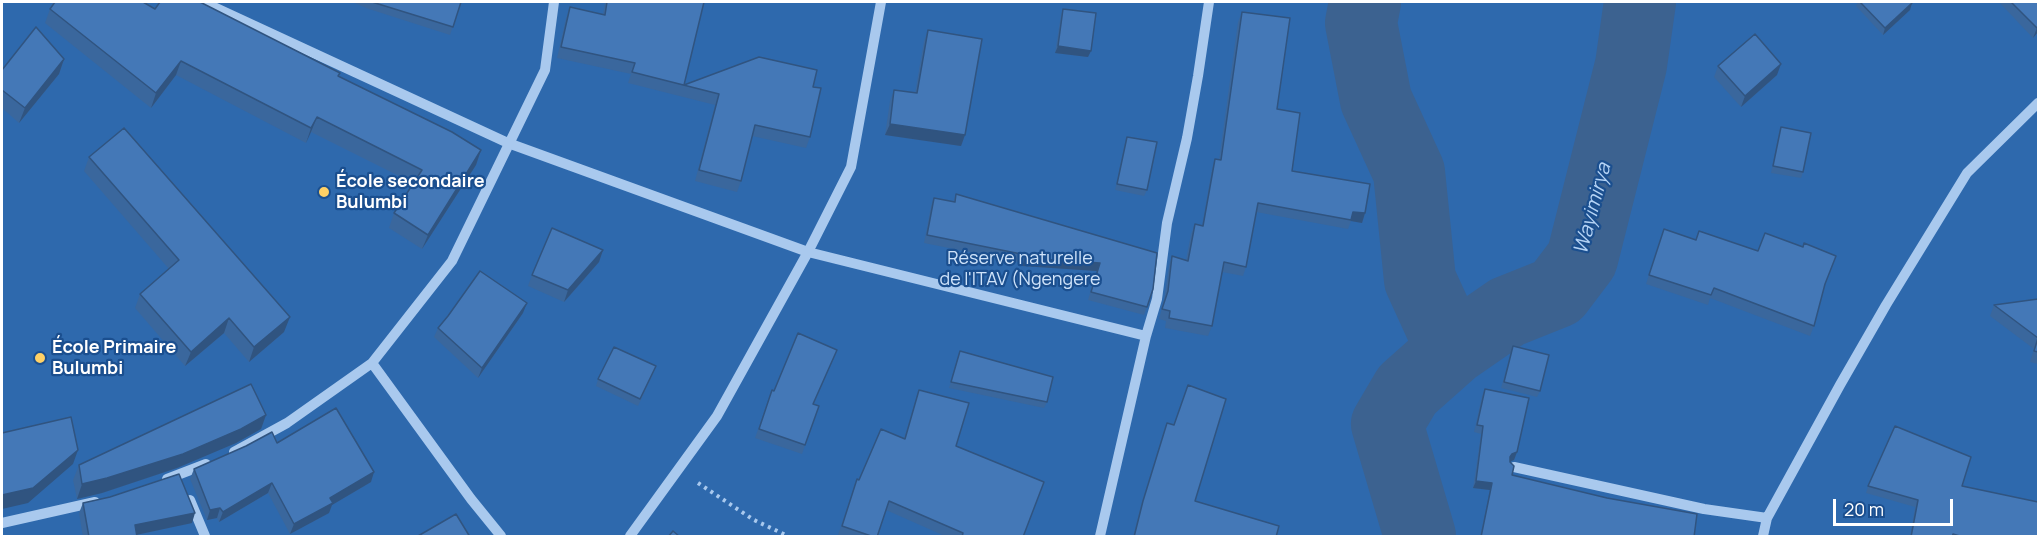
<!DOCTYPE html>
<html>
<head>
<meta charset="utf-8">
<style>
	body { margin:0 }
	#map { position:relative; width:2040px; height:538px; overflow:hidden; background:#1b4f8f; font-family:Manrope,sans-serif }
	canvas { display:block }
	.frame { position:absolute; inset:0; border:3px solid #fff; pointer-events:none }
	.scale { position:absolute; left:1833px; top:499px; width:120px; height:27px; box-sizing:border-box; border:3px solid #fff; border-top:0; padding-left:8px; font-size:18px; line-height:21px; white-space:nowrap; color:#fff; -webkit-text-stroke:4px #1b4f8f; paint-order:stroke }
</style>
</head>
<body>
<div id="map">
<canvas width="2040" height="538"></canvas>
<div class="frame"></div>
<div class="scale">20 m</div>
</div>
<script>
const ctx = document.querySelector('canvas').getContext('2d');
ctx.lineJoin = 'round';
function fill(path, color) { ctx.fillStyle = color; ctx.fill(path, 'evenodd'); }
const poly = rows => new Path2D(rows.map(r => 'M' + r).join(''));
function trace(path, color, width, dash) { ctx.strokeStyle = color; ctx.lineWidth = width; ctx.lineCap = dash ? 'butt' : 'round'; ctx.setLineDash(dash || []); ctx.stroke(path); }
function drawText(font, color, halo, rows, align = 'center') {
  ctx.font = font + ' Manrope,sans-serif'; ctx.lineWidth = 4.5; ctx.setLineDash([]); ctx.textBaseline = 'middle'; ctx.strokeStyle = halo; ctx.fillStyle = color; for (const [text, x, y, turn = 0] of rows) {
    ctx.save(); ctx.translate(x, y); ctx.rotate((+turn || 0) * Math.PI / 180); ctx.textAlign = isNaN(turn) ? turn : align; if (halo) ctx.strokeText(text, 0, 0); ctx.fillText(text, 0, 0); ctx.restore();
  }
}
const green = poly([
	[2,2,2038,2,2038,536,2,536]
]);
const river = poly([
	[1365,2,1361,23,1376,100,1409,172,1420,280,1452,350],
	[1420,536,1387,424,1407,390,1452,350,1507,312,1557,292,1582,259,1631,65,1640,2]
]);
const path = poly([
	[698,483,754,520,788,536]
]);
const minor = poly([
	[203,2,508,143,808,252,1146,336],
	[372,363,471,499,501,536],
	[234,452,287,423,372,363,452,261,545,70,554,2],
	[1514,467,1704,509,1767,518],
	[167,479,206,464],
	[190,500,205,536],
	[2,523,95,502],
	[630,536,717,416,808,252,851,167,881,2],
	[1100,536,1146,336,1157,299,1167,223,1187,138,1198,76,1209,2],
	[1763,536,1767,518,1840,385,1886,305,1967,173,2038,103]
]);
const wall = poly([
	[352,2,461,2,450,35,369,9],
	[605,2,704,2,684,85,813,87,810,137,806,148,752,136,741,181,737,192,695,181,715,105,628,83,631,74,557,58,566,18,570,7,603,14],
	[1858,2,1911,2,1910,10,1883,35,1856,6],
	[1999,2,2038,2,2038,32,2033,38],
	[50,9,155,9,338,76,481,150,476,165,422,249,389,228,394,213,413,183,311,132,306,143,176,75,151,108,45,23],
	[1063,9,1088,57,1055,53,1061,15],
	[1242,12,1277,109,1292,171,1365,213,1362,223,1351,221,1348,229,1256,212,1246,267,1243,276,1222,272,1212,326,1208,336,1165,328,1166,321,1159,319,1164,300,1169,266,1172,256,1186,260,1191,234,1195,224,1202,226,1212,169,1215,159,1219,160,1238,22],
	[928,30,965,135,961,146,885,135,890,101,894,90,915,93,924,41],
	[64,59,59,74,19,123,2,108,2,70],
	[1718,66,1777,75,1741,107,1714,77],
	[1781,127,1803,172,1801,178,1771,173,1779,133],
	[1127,137,1147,190,1144,196,1115,190,1125,143],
	[89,157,284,332,249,362,224,333,185,366,135,308,140,294,169,269,84,171],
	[956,194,1153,289,1144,315,1088,300,1097,271,1022,266,1023,263,924,243,931,206,934,198,953,202],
	[1664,229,1696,240,1699,231,1758,251,1803,247,1836,256,1824,287,1814,326,1810,336,1710,298,1708,305,1646,284],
	[603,250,599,262,564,302,528,286,532,275],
	[2038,299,2038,364,2030,362,2034,349,1990,316,1994,305],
	[523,313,478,378,434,337,438,328],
	[1513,346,1540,391,1537,397,1501,388],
	[837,350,814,404,819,406,802,454,755,438,772,390,774,391],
	[960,351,1047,402,1044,408,949,388],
	[654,372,638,406,596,386,598,379],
	[1485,389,1517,452,1514,460,1510,461,1512,475,1694,537,1480,537,1490,490,1473,488,1481,434,1474,432,1482,396],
	[919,390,956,446,1023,537,947,537,886,510,877,537,843,537,838,535,857,479,859,480,904,438],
	[266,415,261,429,236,443,177,468,102,493,77,499,73,480,79,465],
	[1164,431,1195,501,1276,537,1133,537,1140,509],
	[277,443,371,482,332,505,329,513,290,534,268,493,219,522,217,518,207,520,190,479,194,469],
	[1868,486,1962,486,2038,537,1910,537,1915,507,1866,493],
	[83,503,192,523,136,535,137,537,83,537,79,513]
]);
const shadedWall = poly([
	[1912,3,1910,10,1883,35,1885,28],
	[2038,26,2038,32,2033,38,2037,28],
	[1058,46,1091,51,1088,57,1055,53],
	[64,59,59,74,19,123,25,108],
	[181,61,176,75,151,108,156,93],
	[1781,64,1777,75,1741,107,1745,96],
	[317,117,311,132,306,143,311,128],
	[890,124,965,135,961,146,885,135],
	[481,150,476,165,422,249,428,235],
	[1353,212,1365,213,1362,223,1351,221],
	[603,250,599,262,564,302,568,290],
	[1025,258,1100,263,1097,271,1022,266],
	[527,303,523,313,478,378,482,368],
	[290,317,284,332,249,362,254,347],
	[229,318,224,333,185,366,191,352],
	[266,415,261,429,236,443,177,468,102,493,77,499,82,484],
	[78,450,73,464,28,503,2,509,2,495],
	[1517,452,1514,460,1509,462,1510,457,1512,454],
	[374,472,371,482,332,505,329,513,290,534,294,524,330,498],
	[1476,481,1492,483,1490,490,1473,488],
	[272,483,268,493,219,522,223,512],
	[220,508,217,518,207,520,210,510],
	[195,513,192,523,131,536,135,525]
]);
const building = poly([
	[55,2,143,2,155,9,160,2,200,2,340,73,338,76,452,132,481,150,428,235,394,213,422,170,317,117,311,128,181,61,156,93,50,9,55,2],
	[372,2,461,2,453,27,372,2],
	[607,2,704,2,684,85,759,57,817,70,813,87,821,88,810,137,755,125,741,181,699,170,719,94,632,72,635,63,561,47,570,7,605,15,607,2],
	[1860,2,1911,2,1912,3,1885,28,1860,2],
	[2011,2,2038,2,2038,26,2037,28,2011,2],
	[1063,9,1096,13,1091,51,1058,46,1063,9],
	[1242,12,1290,18,1277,109,1300,113,1292,171,1370,184,1365,213,1353,212,1351,220,1258,203,1246,267,1224,262,1212,326,1169,318,1170,311,1162,309,1168,291,1172,256,1188,261,1195,224,1203,226,1215,159,1221,160,1242,12],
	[36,27,64,59,25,108,2,90,2,70,36,27],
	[928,30,982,39,965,135,890,124,894,90,917,93,928,30],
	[1755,34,1781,64,1745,96,1718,66,1755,34],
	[1781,127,1811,133,1803,172,1773,166,1781,127],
	[124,128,290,317,254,347,229,318,191,352,140,294,179,260,89,157,124,128],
	[1127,137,1157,142,1147,190,1117,184,1127,137],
	[956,194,1157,253,1153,289,1147,307,1091,292,1100,263,1025,258,1026,255,927,235,934,198,955,202,956,194],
	[552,228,603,250,568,290,532,275,552,228],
	[1664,229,1696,240,1699,231,1758,251,1765,233,1803,247,1804,243,1836,256,1825,284,1814,326,1714,288,1711,295,1649,275,1664,229],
	[480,271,527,303,482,368,438,328,448,316,480,271],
	[2038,299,2038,352,2034,351,2038,338,1994,305,2038,299],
	[798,333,837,350,813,404,819,406,805,445,759,429,772,390,774,391,798,333],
	[1513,346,1549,355,1540,391,1504,382,1513,346],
	[614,347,656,366,640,399,598,379,614,347],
	[960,351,1053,377,1047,402,951,382,960,351],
	[251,384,266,415,241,429,183,454,107,478,82,484,79,465,251,384],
	[1188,385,1226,399,1195,501,1279,526,1276,537,1134,537,1143,501,1167,423,1174,425,1188,385],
	[1485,389,1529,398,1517,452,1512,454,1510,457,1510,462,1514,466,1512,475,1607,498,1697,514,1694,537,1481,537,1492,483,1476,481,1483,426,1477,425,1485,389],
	[919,390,969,403,956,446,1044,482,1023,537,962,537,963,533,889,501,877,537,874,537,842,526,857,479,859,480,881,429,905,439,919,390],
	[336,408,374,472,330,498,333,503,294,524,272,483,223,512,220,508,210,510,194,469,246,446,272,432,277,443,336,408],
	[71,417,78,450,33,488,2,495,2,433,71,417],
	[1895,426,1971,457,1962,486,2038,502,2038,537,1963,537,1953,534,1952,537,1911,537,1918,500,1868,486,1895,426],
	[179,474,195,513,135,525,137,537,89,537,83,503,110,497,179,474],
	[456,514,470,537,418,537,418,536,456,514],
	[673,531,680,537,668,537,673,531]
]);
const markers = [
	[324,192,6,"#ffd166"],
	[40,358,6,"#ffd166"]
];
const poiNames = [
	["École secondaire",336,182],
	["Bulumbi",336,203],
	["École Primaire",52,348],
	["Bulumbi",52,369]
];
const parkNames = [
	["Réserve naturelle",1020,259],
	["de l'ITAV (Ngengere",1020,280]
];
const waterNames = [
	["Wayimirya",1593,209,-75]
];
fill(green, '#2e69ad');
trace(river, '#3c6290', 72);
trace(path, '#a9c9ee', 4, [3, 4.5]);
trace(minor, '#a9c9ee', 10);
fill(wall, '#3a679d');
fill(shadedWall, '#305480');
fill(building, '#4478b7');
trace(building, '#305480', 1.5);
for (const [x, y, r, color] of markers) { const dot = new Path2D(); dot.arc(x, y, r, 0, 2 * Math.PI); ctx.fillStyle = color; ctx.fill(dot); trace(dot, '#1b4f8f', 2); }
drawText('bold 18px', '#fff', '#1b4f8f', poiNames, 'left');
drawText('18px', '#cfe3fa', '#1b4f8f', parkNames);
drawText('italic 20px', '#b5d3f5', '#1b4f8f', waterNames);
</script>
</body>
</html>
